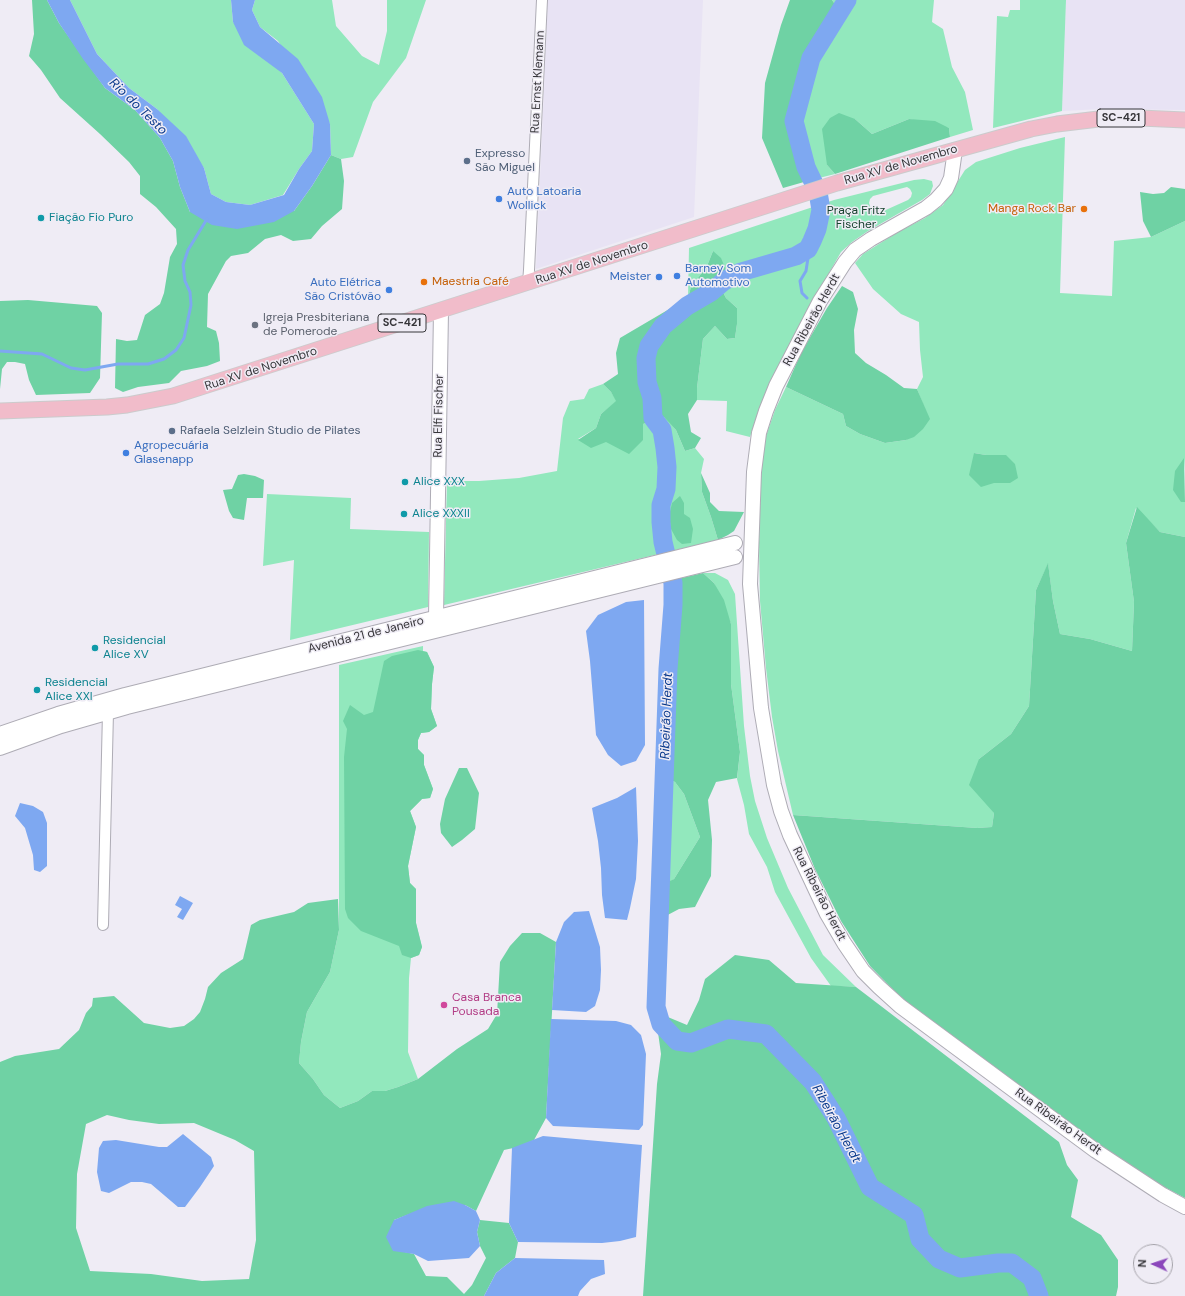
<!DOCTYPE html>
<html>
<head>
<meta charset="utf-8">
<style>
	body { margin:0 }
	#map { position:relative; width:1185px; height:1296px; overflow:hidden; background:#efecf5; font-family:"DM Sans",sans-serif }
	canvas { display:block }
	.north { position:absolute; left:1133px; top:1244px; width:40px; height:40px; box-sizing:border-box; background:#efecf5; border:1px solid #a5a3aa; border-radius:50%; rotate:273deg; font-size:11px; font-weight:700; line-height:16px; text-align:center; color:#37363a }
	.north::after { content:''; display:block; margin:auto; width:14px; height:18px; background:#8b47bb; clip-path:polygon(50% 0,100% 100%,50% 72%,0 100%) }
</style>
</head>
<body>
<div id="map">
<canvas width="1185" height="1296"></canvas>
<div class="north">N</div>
</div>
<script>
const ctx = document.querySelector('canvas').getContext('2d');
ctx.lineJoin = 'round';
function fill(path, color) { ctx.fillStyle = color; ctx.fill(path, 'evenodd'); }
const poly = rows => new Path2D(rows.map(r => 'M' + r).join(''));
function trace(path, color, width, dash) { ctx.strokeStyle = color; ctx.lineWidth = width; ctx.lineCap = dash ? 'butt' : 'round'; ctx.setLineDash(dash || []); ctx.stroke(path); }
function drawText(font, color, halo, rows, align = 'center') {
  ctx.font = font + ' "DM Sans",sans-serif'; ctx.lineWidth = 3; ctx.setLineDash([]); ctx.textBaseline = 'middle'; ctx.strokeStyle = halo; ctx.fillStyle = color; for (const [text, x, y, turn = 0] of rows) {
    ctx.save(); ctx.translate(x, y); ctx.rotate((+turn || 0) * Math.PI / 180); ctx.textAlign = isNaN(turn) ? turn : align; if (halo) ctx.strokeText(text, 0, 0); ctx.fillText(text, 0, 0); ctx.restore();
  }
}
const built = poly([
	[548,0,703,0,694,217,536,269],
	[1066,0,1185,0,1185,110,1103,109,1062,111]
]);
const green = poly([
	[70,0,231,0,233,22,282,73,314,124,312,151,299,169,283,195,250,205,226,202,211,194,204,168,157,109,129,88,97,54],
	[255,0,332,0,336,26,362,56,379,65,387,31,387,0,426,0,406,58,373,102,353,157,341,159,331,155,330,124,278,41,260,27,252,10],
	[832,0,934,0,932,22,943,29,952,67,965,92,973,130,950,137,949,128,909,119,872,134,855,119,827,165,835,174,811,180,799,149,792,126,794,107,806,59,819,36,832,24,839,10],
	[1020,0,1066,0,1062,111,993,128,997,16,1008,17,1010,10,1020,10],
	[1065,137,1060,293,1112,296,1114,241,1151,237,1185,221,1185,458,1181,502,1185,502,1185,537,1160,532,1136,508,1126,543,1134,602,1132,651,1090,639,1060,634,1053,601,1048,564,1036,590,1029,706,1011,734,979,759,994,813,992,827,977,828,793,815,778,751,772,717,766,668,760,601,759,543,761,477,764,442,775,410,786,387,843,414,846,426,860,434,885,443,906,440,929,419,917,389,923,377,920,350,919,322,901,314,873,289,855,263,863,254,898,232,925,218,943,205,965,170,976,162,1020,148],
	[974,453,986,455,1005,455,1010,483,994,483],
	[924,179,932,181,933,186,930,194,922,200,868,231,852,242,841,252,813,301,759,409,750,437,726,431,727,401,697,400,697,388,703,339,715,326,727,339,735,338,737,324,737,308,726,298,716,279,713,251,707,266,691,287,688,298,689,248,834,200,914,180],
	[907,187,910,189,912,193,911,197,908,200,879,213,875,212,871,209,869,203,870,199,873,196],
	[603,384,611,392,617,401,601,414,596,428,578,439,605,442,643,440,643,424,665,417,676,430,685,451,695,448,704,459,701,473,702,492,711,517,718,540,444,605,447,481,479,481,519,478,557,471,563,418,570,401,584,399,589,389],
	[267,494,351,498,350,529,429,532,428,607,290,640,294,560,263,566],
	[703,573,715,573,728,580,735,594,744,726,750,776,755,801,767,838,788,888,823,955,856,987,831,986,811,958,775,892,767,867,749,834,744,805,737,779,740,752,731,684,731,624,714,583],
	[423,646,423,651,427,652,434,667,432,684,431,709,437,726,429,732,421,733,418,740,418,749,424,755,424,765,433,789,430,798,422,799,410,811,416,827,408,866,410,883,416,889,416,923,422,947,419,955,411,958,409,978,408,1052,418,1079,398,1087,385,1091,372,1091,358,1101,340,1108,324,1095,313,1079,299,1063,301,1042,307,1012,330,972,339,930,339,665],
	[666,778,675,782,684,794,700,837,674,879,662,886]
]);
const forest = poly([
	[32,0,47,0,59,23,105,88,135,110,160,138,173,161,180,187,190,212,294,211,312,186,331,155,341,159,344,181,342,209,322,226,311,239,293,241,281,235,265,239,248,253,231,256,226,261,208,294,207,327,216,331,219,343,220,361,207,366,181,371,169,383,138,387,123,392,115,388,116,339,127,341,137,340,145,315,160,304,164,293,170,257,177,244,176,229,156,207,140,194,140,176,129,162,100,134,60,98,41,70,29,56,34,34],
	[790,0,832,0,839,10,832,24,819,36,806,59,794,107,792,126,799,149,811,180,783,188,762,138,765,83,781,25],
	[839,113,855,119,872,134,909,119,935,121,949,128,950,137,835,174,827,165,822,129,830,118],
	[1171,187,1185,189,1185,221,1151,237,1143,221,1140,192,1153,194,1164,193],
	[713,251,721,258,726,270,716,279,726,298,737,308,737,324,735,338,727,339,715,326,703,339,697,388,697,400,688,414,691,432,701,438,695,448,685,451,676,430,664,417,643,424,643,440,629,454,606,442,591,448,578,440,596,428,601,414,616,401,611,392,603,384,618,374,616,353,620,338,688,298,691,287,707,266],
	[842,286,853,292,858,309,854,330,855,353,866,363,886,375,904,388,917,389,930,419,923,429,914,437,906,440,885,443,860,434,846,426,843,414,786,387,801,353,827,308],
	[28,300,97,306,102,313,100,378,90,393,36,395,29,380,25,364,15,362,7,362,2,369,0,389,0,301],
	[974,453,986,455,1006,455,1015,464,1018,478,1010,483,994,483,981,487,969,475],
	[1184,458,1185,502,1181,502,1173,490,1175,471],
	[701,473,710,493,710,502,719,511,744,512,734,531,728,535,718,540,711,517,702,492],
	[244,474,255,476,264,480,263,498,247,498,244,520,233,518,229,511,223,490,232,489,238,475],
	[680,496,684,503,684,514,690,518,693,529,691,543,682,544,677,540,671,529,669,516,672,503],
	[1137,507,1160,532,1185,537,1185,1198,1155,1182,1074,1127,913,1010,870,966,841,921,815,869,793,815,977,828,992,827,994,813,969,785,979,759,1011,734,1029,706,1036,590,1048,563,1053,601,1060,634,1090,639,1132,651,1134,602,1126,543],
	[703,573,714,583,724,600,731,624,731,684,740,752,737,778,716,782,708,800,712,840,711,876,695,907,679,909,662,918,655,908,655,888,674,879,700,837,684,794,675,782,666,778,660,752,661,681,667,646,664,582],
	[418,650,427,652,434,667,432,684,431,709,437,726,429,732,421,733,418,740,418,749,424,755,424,765,433,789,430,798,422,799,410,811,416,827,408,866,410,883,416,889,416,923,422,947,419,955,411,958,402,955,399,946,361,931,348,918,345,909,344,757,347,729,343,721,350,705,364,715,373,712,384,661,392,656],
	[459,768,467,768,479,793,475,829,462,840,452,847,441,833,440,824,445,799],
	[338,899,339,930,330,972,307,1012,301,1042,299,1063,313,1079,324,1095,340,1108,358,1101,372,1091,385,1091,398,1087,418,1079,457,1049,488,1029,497,1014,500,962,510,946,522,933,540,933,556,942,546,1118,534,1140,518,1147,504,1150,476,1211,465,1205,407,1215,394,1220,405,1252,414,1254,426,1276,447,1277,464,1294,472,1285,486,1258,480,1246,477,1232,480,1220,509,1223,518,1242,515,1258,496,1273,484,1296,0,1296,0,1062,15,1056,59,1049,79,1030,86,1013,92,1006,93,998,114,996,144,1023,170,1028,184,1026,194,1019,200,1012,205,999,208,987,221,973,243,959,251,925,260,920,294,912,308,903],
	[107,1115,129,1120,159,1124,194,1123,235,1140,254,1151,256,1240,249,1279,202,1281,151,1274,90,1271,76,1228,77,1174,86,1124],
	[735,955,769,960,796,983,856,987,1059,1142,1067,1165,1078,1180,1071,1217,1101,1235,1118,1260,1118,1287,1116,1296,643,1296,657,1084,661,1054,656,1018,663,1015,687,1025,699,1000,705,979]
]);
const water = poly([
	[47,0,70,0,97,54,129,88,157,109,186,136,204,168,211,194,226,202,250,205,284,195,299,169,312,151,314,124,282,73,244,45,233,22,231,0,255,0,252,10,260,27,298,59,322,97,330,124,331,155,312,186,294,211,274,222,237,229,212,225,190,212,180,187,173,161,160,138,135,110,105,88,83,59,59,23],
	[644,600,645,745,636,761,621,766,608,755,596,735,590,661,586,631,598,615,626,602],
	[636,787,638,841,636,879,630,908,627,920,605,918,602,895,601,868,598,841,592,808,617,798],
	[20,803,33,806,43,812,47,823,47,866,40,872,34,870,33,855,25,828,15,816],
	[180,896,193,903,183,920,177,917,182,909,175,905],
	[589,911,600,947,601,970,600,990,595,1006,586,1012,552,1010,556,942,564,922,574,912],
	[551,1019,616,1021,631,1025,641,1035,646,1054,643,1125,639,1130,553,1126,546,1118],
	[183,1134,211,1157,214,1166,200,1187,185,1207,178,1207,151,1184,142,1182,131,1182,109,1193,101,1191,97,1172,99,1148,103,1141,116,1140,159,1147,167,1147],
	[543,1136,642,1145,636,1237,620,1241,602,1243,518,1242,509,1223,512,1148],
	[454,1201,465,1205,476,1211,480,1220,477,1232,480,1246,469,1258,428,1261,414,1254,393,1251,386,1237,394,1220,427,1206],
	[515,1258,604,1260,605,1274,591,1279,580,1291,578,1296,484,1296,496,1273]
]);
const stream = poly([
	[807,298,802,293,800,281,806,271,808,258,808,249],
	[0,351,42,354,71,368,85,370,118,364,148,364,164,359,176,350,184,338,191,305,190,292,185,281,183,265,188,250,207,219]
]);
const river = poly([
	[847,0,811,58,794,121,806,167,818,192,821,210,817,229,812,241,808,249,796,256,741,272,724,281,711,292,687,306,663,326,649,346,646,358,647,382,652,398,653,418,662,430,665,448,667,467,666,489,661,505,661,522,663,542,673,583,673,605,668,669,656,1007,661,1024,677,1041,691,1043,728,1029,766,1034,813,1082,836,1118,870,1187,914,1215,920,1239,939,1259,960,1268,998,1263,1012,1263,1032,1278,1039,1296]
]);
const street = poly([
	[528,283,529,270,542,0],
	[103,925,108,712]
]);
const secondary = poly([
	[955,150,951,178,946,189,936,200,926,208,871,239,855,250,845,262,820,301,776,386,766,411,759,433,754,472,750,584,761,708,774,785,781,811,790,835,827,914,844,943,863,971,879,987,900,1006,1096,1151,1163,1195,1185,1207],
	[436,617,441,311],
	[0,734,58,714,125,695,735,543],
	[0,748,61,726,127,707,735,557]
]);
const primary = poly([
	[0,411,107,407,127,405,173,396,837,183,1031,129,1057,124,1107,118,1140,118,1185,120]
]);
const markers = [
	[467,161,4,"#5c6f8a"],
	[499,199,4,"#3f7fe0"],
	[1084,209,4,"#e8710a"],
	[41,218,4,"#0f9aa8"],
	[677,276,4,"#3f7fe0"],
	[659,277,4,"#3f7fe0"],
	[424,282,4,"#e8710a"],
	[389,290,4,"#3f7fe0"],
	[255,325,4,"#6b7280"],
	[172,431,4,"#5c6f8a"],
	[126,453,4,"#3f7fe0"],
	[405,482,4,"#0f9aa8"],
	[404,514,4,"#0f9aa8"],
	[95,648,4,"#0f9aa8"],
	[37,690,4,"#0f9aa8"],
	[444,1005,4,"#d1479c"]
];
const shields = [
	[1121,118,48],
	[402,323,48]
];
const shieldNames = [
	["SC-421",1121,118],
	["SC-421",402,323]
];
const streetNames = [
	["Rua Ernst Klemann",538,82,-87],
	["Rua XV de Novembro",901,165,-16],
	["Rua XV de Novembro",592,263,-18],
	["Rua Ribeirão Herdt",812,320,-61],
	["Rua XV de Novembro",261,369,-18],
	["Rua Elfi Fischer",439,416,-89],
	["Avenida 21 de Janeiro",366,635,-14],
	["Rua Ribeirão Herdt",819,894,63],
	["Rua Ribeirão Herdt",1058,1122,36]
];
const serviceNames = [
	["Expresso",475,154],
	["São Miguel",475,168],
	["Rafaela Selzlein Studio de Pilates",180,431]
];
const shopNames = [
	["Auto Latoaria",507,192],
	["Wollick",507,206],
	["Barney Som",685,269],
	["Automotivo",685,283],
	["Meister",651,277,"right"],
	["Auto Elétrica",381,283,"right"],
	["São Cristóvão",381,297,"right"],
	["Agropecuária",134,446],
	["Glasenapp",134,460]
];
const foodNames = [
	["Manga Rock Bar",1076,209],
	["Maestria Café",432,282,"left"]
];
const parkNames = [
	["Praça Fritz",856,211],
	["Fischer",856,225]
];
const cultureNames = [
	["Fiação Fio Puro",49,218],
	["Alice XXX",413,482],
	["Alice XXXII",412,514],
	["Residencial",103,641],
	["Alice XV",103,655],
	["Residencial",45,683],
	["Alice XXI",45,697]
];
const worshipNames = [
	["Igreja Presbiteriana",263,318],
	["de Pomerode",263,332]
];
const hotelNames = [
	["Casa Branca",452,998],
	["Pousada",452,1012]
];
const waterNames = [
	["Rio do Testo",138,107,44],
	["Ribeirão Herdt",667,716,-88],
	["Ribeirão Herdt",836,1124,61]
];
fill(built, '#e8e3f4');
fill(green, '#92e8bd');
fill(forest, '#6fd2a4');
fill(water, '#7ea8f1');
trace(stream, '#7ea8f1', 3);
trace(river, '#7ea8f1', 19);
trace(street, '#aeacb5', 12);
trace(secondary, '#aeacb5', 16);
trace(primary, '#cbcbcc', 17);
trace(street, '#fff', 10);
trace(secondary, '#fff', 14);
trace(primary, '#f1bcca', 15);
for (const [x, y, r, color] of markers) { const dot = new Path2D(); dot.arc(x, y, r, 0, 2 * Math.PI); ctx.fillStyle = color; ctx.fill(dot); trace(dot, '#efecf5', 1.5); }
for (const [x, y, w] of shields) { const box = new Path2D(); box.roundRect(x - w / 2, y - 9, w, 18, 3); ctx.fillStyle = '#efecf5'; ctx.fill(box); trace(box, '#37363a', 1); }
drawText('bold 11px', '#37363a', null, shieldNames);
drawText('12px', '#37363a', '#efecf5', streetNames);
drawText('12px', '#4e5e75', '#efecf5', serviceNames, 'left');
drawText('12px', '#366cbe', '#efecf5', shopNames, 'left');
drawText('12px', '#c56008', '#efecf5', foodNames, 'right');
drawText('12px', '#16412e', '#efecf5', parkNames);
drawText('12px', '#0d838f', '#efecf5', cultureNames, 'left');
drawText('12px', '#5b616d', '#efecf5', worshipNames, 'left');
drawText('12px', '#b23c85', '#efecf5', hotelNames, 'left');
drawText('italic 13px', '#09398c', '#efecf5', waterNames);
</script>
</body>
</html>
